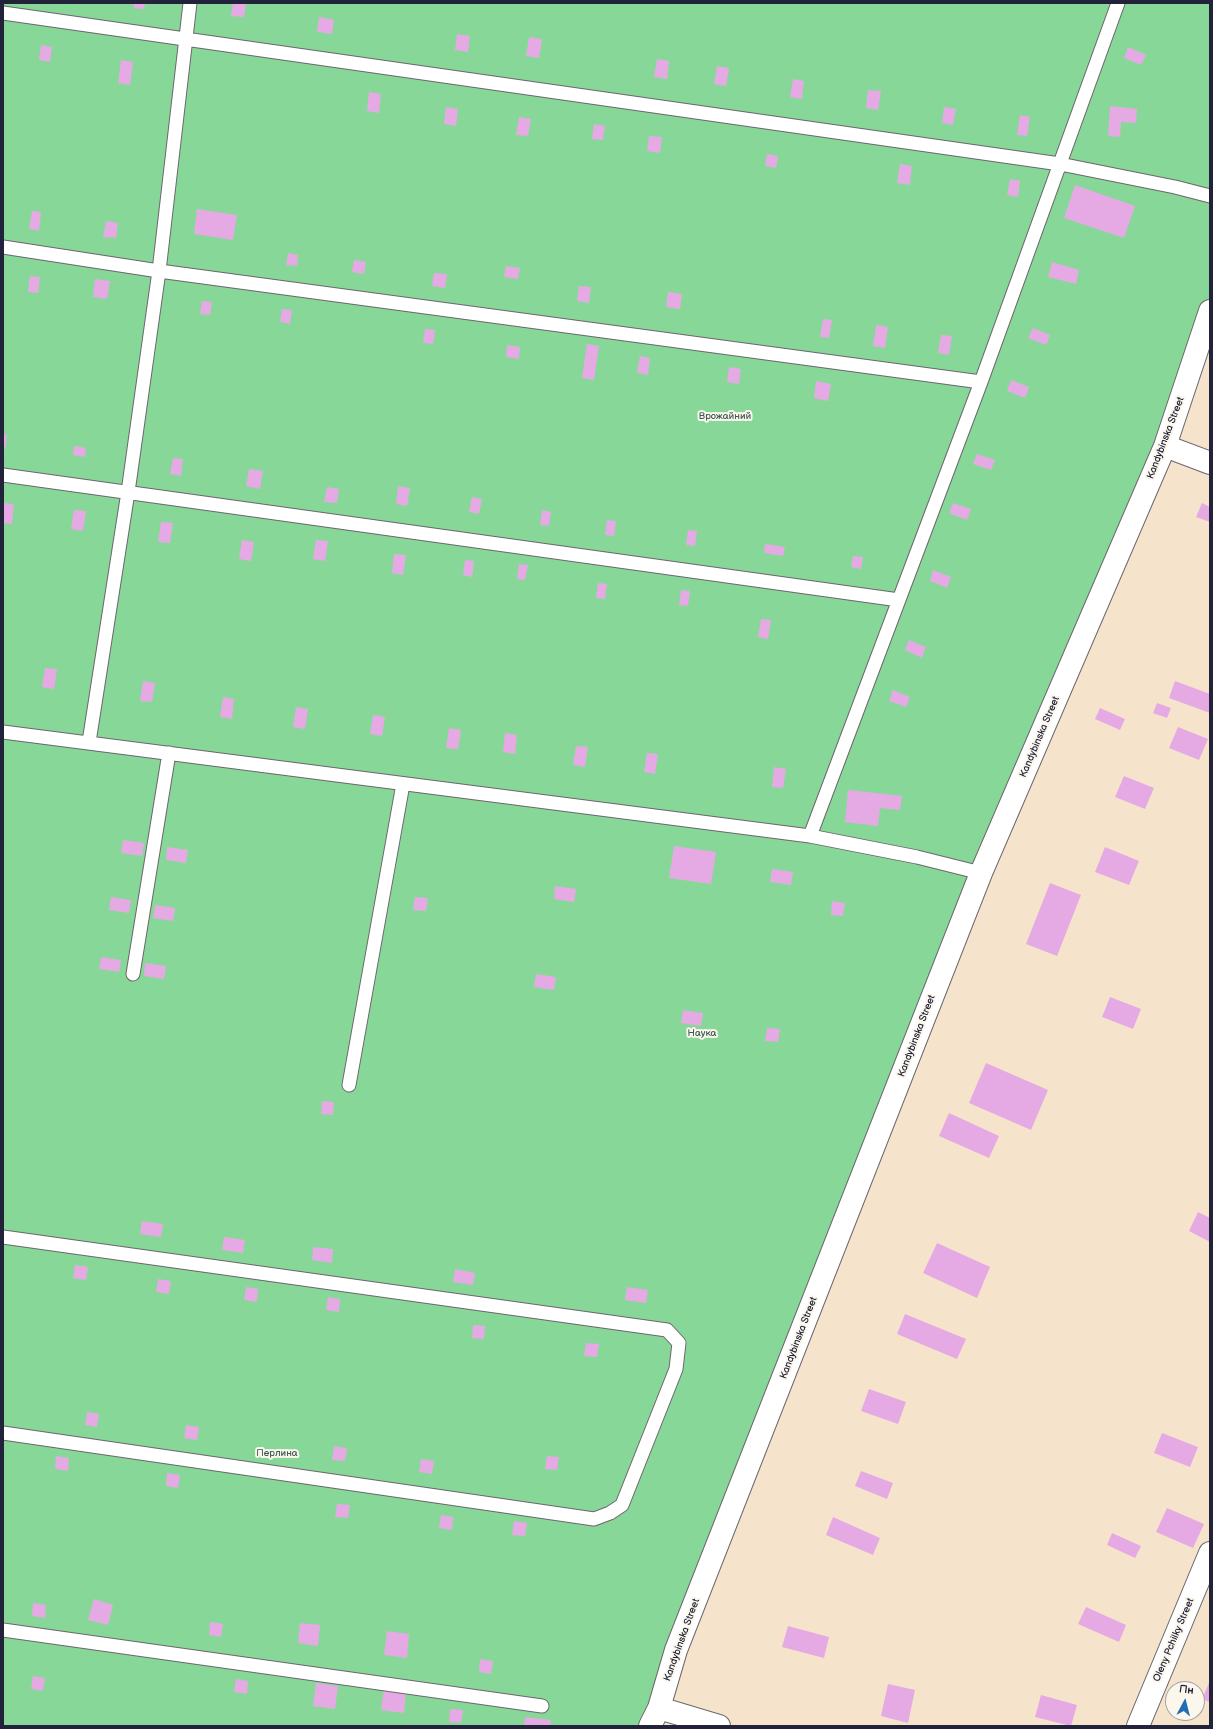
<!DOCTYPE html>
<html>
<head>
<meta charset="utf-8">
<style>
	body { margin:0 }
	#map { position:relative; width:1213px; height:1729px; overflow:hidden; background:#f5e4cb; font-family:"Balsamiq Sans",sans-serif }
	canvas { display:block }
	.frame { position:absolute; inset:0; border:4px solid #22223b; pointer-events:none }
	.north { position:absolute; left:1165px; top:1681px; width:40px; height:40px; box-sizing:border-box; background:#fbf7ec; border:1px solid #a4a2a5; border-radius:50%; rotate:7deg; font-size:11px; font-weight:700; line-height:16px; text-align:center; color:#22223b }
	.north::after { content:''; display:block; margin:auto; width:14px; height:18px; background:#1f6fb2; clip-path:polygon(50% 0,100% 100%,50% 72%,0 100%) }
</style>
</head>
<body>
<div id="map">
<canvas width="1213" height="1729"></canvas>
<div class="frame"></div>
<div class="north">Пн</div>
</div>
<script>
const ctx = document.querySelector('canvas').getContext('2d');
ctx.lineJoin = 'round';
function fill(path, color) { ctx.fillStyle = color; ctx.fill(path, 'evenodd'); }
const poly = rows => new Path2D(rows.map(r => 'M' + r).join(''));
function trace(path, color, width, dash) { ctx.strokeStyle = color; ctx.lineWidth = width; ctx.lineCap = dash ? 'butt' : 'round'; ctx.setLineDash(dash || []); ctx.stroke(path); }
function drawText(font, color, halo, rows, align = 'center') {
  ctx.font = font + ' "Balsamiq Sans",sans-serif'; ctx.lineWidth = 4; ctx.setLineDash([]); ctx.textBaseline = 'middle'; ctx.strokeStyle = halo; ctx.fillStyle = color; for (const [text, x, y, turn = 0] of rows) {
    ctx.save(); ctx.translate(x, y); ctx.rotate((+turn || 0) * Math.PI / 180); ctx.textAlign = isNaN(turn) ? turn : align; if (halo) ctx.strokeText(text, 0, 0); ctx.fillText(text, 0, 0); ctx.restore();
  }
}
const green = poly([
	[3,3,1210,3,1210,312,981,873,650,1726,3,1726]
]);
const building = poly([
	[134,3,145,3,144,9,134,8],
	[233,3,246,3,244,17,231,16],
	[319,17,334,20,332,34,317,32],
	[457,34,470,36,468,52,455,50],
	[529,37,542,39,539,58,526,56],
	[41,45,52,47,50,62,39,60],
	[1128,47,1146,55,1141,65,1124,58],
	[657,59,669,61,667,79,654,77],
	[121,60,133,62,130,85,118,83],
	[717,66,729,68,726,86,714,84],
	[793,79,804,81,802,99,790,97],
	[868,90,881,91,878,110,866,108],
	[369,92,381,94,379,113,367,111],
	[1110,106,1137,109,1136,123,1121,122,1120,137,1108,136],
	[446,107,458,109,456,126,444,124],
	[944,107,956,109,953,125,942,123],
	[1020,115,1030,117,1027,136,1017,135],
	[519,117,531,119,528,136,516,135],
	[594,124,605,126,603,140,592,139],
	[649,136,662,137,660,153,647,151],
	[767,154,778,156,776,168,765,166],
	[900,164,912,166,910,185,897,183],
	[1010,179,1020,181,1018,197,1007,195],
	[1075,185,1135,206,1124,238,1064,218],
	[197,209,237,215,233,240,194,234],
	[32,211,41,212,39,231,29,229],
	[106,221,118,223,116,238,103,237],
	[288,253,298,255,297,266,286,265],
	[354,260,366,262,364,274,352,272],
	[1052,262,1079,270,1076,284,1048,277],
	[506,266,520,268,518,279,504,277],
	[434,273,447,274,445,288,432,286],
	[30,276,40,277,38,293,28,292],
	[95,279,110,281,107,299,93,297],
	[579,286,591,287,589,303,577,301],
	[668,292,682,294,680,309,666,307],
	[202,301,212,302,210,315,200,314],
	[282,309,292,310,290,324,280,322],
	[823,319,832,320,829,338,820,337],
	[876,325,888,327,885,348,873,346],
	[1033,328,1050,335,1046,345,1028,338],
	[425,329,435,330,433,344,423,343],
	[941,335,952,336,949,355,938,353],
	[587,344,599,346,594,380,582,378],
	[507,345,520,347,519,359,506,357],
	[640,356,650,358,648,375,637,373],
	[729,367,741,369,739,384,727,382],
	[1011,380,1029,387,1025,398,1007,391],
	[816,381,831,384,828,401,814,398],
	[3,434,7,435,5,449,3,449],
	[74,446,86,448,85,457,73,455],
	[977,454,995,460,991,470,973,464],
	[173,458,183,459,181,476,170,474],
	[249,469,263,471,260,489,246,486],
	[398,486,410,488,407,506,396,504],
	[327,487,339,489,337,503,324,502],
	[472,497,482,499,479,514,469,512],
	[3,503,14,504,12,524,3,523],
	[953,503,971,509,967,520,949,513],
	[1202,503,1210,507,1210,522,1196,517],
	[74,510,86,511,83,531,71,529],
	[542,510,551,512,549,526,540,525],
	[607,520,616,521,614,536,605,535],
	[161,522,173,523,170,543,158,542],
	[688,530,697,531,695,546,686,545],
	[242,540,254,542,251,561,239,559],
	[316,540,328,541,325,561,313,559],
	[765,544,785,547,783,556,764,553],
	[394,554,406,555,403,575,392,573],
	[853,556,863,557,861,569,851,567],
	[465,560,474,561,472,577,463,575],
	[519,564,528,565,525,580,517,579],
	[933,570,951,577,947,588,930,581],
	[598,583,607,584,605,599,596,598],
	[681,590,690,591,688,606,679,605],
	[761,619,771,620,768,639,758,637],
	[909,640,926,647,922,658,905,650],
	[45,668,57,669,54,689,42,687],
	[143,681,155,683,152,702,140,701],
	[1175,681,1210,694,1210,713,1169,698],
	[893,690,910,697,906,707,889,701],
	[223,697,234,699,232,719,220,717],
	[1157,703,1171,708,1167,718,1153,713],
	[296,707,308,709,305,729,293,727],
	[1100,708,1125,719,1120,730,1095,719],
	[373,715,385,717,382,736,370,734],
	[1178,727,1208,739,1199,760,1169,748],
	[449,728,461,730,458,749,446,748],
	[505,733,517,735,515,754,503,752],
	[576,746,588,747,585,767,573,765],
	[647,753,658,754,655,774,644,772],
	[774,767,786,769,783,788,772,787],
	[1124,776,1154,788,1145,809,1115,797],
	[848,790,902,796,900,810,880,808,878,826,845,822],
	[123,840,144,843,142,856,121,853],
	[674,846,716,852,711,884,669,878],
	[167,847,188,850,186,863,166,860],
	[1105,847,1139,861,1129,885,1095,872],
	[772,869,793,872,791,885,770,882],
	[1050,883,1081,895,1057,956,1026,944],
	[555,886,576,889,574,902,554,899],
	[111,897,131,900,129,913,109,910],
	[415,897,428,898,426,911,413,910],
	[832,901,845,903,843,916,831,915],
	[155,905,175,908,173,921,153,918],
	[101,957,121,960,119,972,99,969],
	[145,963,166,966,164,979,144,976],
	[536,974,556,977,554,990,534,987],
	[1110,997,1141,1009,1133,1029,1102,1017],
	[683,1010,703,1013,701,1026,681,1023],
	[767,1028,780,1029,778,1042,765,1041],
	[986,1063,1048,1090,1031,1130,969,1103],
	[322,1101,334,1102,333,1115,321,1114],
	[949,1113,999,1136,989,1158,939,1136],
	[1198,1212,1210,1218,1210,1242,1189,1231],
	[142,1221,163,1224,161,1237,140,1234],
	[224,1237,245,1240,243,1253,222,1250],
	[937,1243,990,1267,977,1298,923,1273],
	[313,1247,333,1249,332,1263,312,1260],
	[75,1265,88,1267,86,1280,73,1278],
	[455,1269,475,1273,473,1285,453,1282],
	[158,1279,171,1281,169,1294,156,1292],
	[246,1287,258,1289,257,1302,244,1300],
	[627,1287,648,1290,646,1303,625,1300],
	[328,1297,340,1299,339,1312,326,1310],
	[905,1314,966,1339,957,1359,897,1334],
	[473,1325,485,1326,484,1339,472,1338],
	[586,1343,599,1344,597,1357,584,1356],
	[869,1389,906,1402,898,1424,861,1411],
	[87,1412,99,1414,97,1427,85,1425],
	[186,1425,199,1427,197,1440,184,1438],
	[1162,1433,1198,1447,1190,1467,1154,1453],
	[334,1446,347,1448,345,1461,332,1460],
	[56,1456,69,1458,68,1471,55,1469],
	[547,1456,559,1457,557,1470,545,1469],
	[421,1459,434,1461,432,1474,419,1472],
	[861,1471,893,1483,887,1499,855,1486],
	[167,1473,180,1475,178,1488,166,1486],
	[337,1504,350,1505,348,1518,335,1517],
	[1167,1508,1204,1524,1193,1548,1156,1532],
	[441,1515,453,1517,452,1530,439,1528],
	[833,1517,880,1538,873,1555,826,1535],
	[514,1521,527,1523,525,1536,512,1535],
	[1112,1533,1141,1546,1135,1558,1107,1545],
	[94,1599,113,1605,108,1625,88,1620],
	[33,1603,46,1605,45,1618,32,1616],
	[1086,1607,1126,1625,1119,1642,1078,1624],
	[210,1622,223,1624,221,1637,209,1635],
	[300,1623,320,1625,318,1646,298,1643],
	[788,1626,829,1637,824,1658,782,1647],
	[387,1631,409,1634,407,1658,384,1655],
	[480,1659,493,1661,491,1674,479,1672],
	[33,1676,45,1678,43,1691,31,1689],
	[236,1679,248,1681,247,1694,234,1692],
	[1210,1681,1210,1702,1202,1699],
	[316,1683,338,1686,335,1709,313,1706],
	[888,1684,915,1690,908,1723,881,1716],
	[384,1688,406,1691,404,1713,381,1710],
	[1041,1695,1077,1705,1071,1726,1035,1717],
	[450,1709,463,1710,461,1723,449,1722],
	[525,1717,551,1720,550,1726,524,1726]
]);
const service = poly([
	[3,13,1060,164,1175,187,1210,196],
	[3,247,159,271,981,382],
	[3,475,899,600],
	[3,732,810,836,917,857,981,873],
	[89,742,128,492,159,271,190,3],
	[810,836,981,382,1118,3],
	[133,974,169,753],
	[349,1085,403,784],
	[3,1237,667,1330,679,1343,676,1369,622,1505,610,1513,594,1519,3,1433],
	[3,1630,542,1706]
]);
const minor = poly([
	[1165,446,1210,463],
	[650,1726,659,1708],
	[719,1726,659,1708,676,1650,981,873,1165,446,1210,311],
	[1138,1726,1210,1553]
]);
const parkNames = [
	["Врожайний",725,416],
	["Наука",702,1033],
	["Перлина",277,1453]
];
const streetNames = [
	["Kandybinska Street",1166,438,-69],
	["Kandybinska Street",1040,737,-67],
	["Kandybinska Street",917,1036,-69],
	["Kandybinska Street",799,1338,-69],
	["Kandybinska Street",682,1640,-70],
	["Oleny Pchilky Street",1174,1640,-67]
];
fill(green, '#87d898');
fill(building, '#e5aae3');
trace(service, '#6c666d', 15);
trace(minor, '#6c666d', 24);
trace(service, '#fff', 13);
trace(minor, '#fff', 22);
drawText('10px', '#405957', '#fbf7ec', parkNames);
drawText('10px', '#22223b', '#fbf7ec', streetNames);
</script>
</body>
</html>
